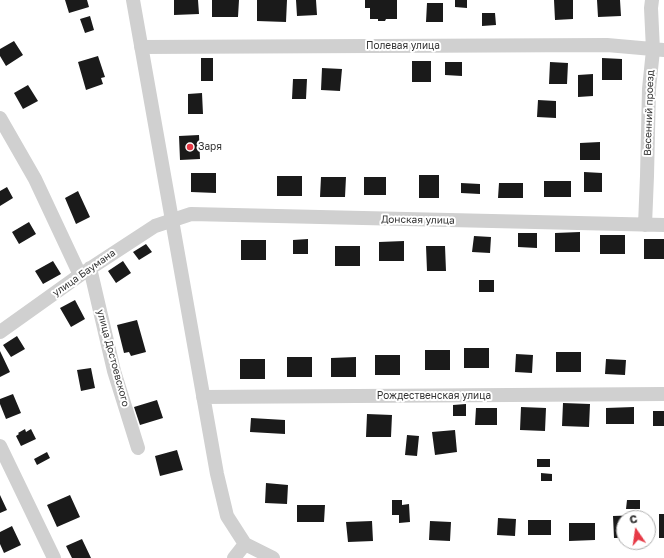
<!DOCTYPE html>
<html>
<head>
<meta charset="utf-8">
<style>
	body { margin:0 }
	#map { position:relative; width:664px; height:558px; overflow:hidden; background:#fff; font-family:"Golos Text",sans-serif }
	canvas { display:block }
	.north { position:absolute; left:616px; top:510px; width:40px; height:40px; box-sizing:border-box; background:#fff; border:1px solid #adadad; border-radius:50%; rotate:347deg; font-size:11px; font-weight:700; line-height:16px; text-align:center; color:#333 }
	.north::after { content:''; display:block; margin:auto; width:14px; height:18px; background:#e63946; clip-path:polygon(50% 0,100% 100%,50% 72%,0 100%) }
</style>
</head>
<body>
<div id="map">
<canvas width="664" height="558"></canvas>
<div class="north">С</div>
</div>
<script>
const ctx = document.querySelector('canvas').getContext('2d');
ctx.lineJoin = 'round';
function fill(path, color) { ctx.fillStyle = color; ctx.fill(path, 'evenodd'); }
const poly = rows => new Path2D(rows.map(r => 'M' + r).join(''));
function trace(path, color, width, dash) { ctx.strokeStyle = color; ctx.lineWidth = width; ctx.lineCap = dash ? 'butt' : 'round'; ctx.setLineDash(dash || []); ctx.stroke(path); }
function drawText(font, color, halo, rows, align = 'center') {
  ctx.font = font + ' "Golos Text",sans-serif'; ctx.lineWidth = 4; ctx.setLineDash([]); ctx.textBaseline = 'middle'; ctx.strokeStyle = halo; ctx.fillStyle = color; for (const [text, x, y, turn = 0] of rows) {
    ctx.save(); ctx.translate(x, y); ctx.rotate((+turn || 0) * Math.PI / 180); ctx.textAlign = isNaN(turn) ? turn : align; if (halo) ctx.strokeText(text, 0, 0); ctx.fillText(text, 0, 0); ctx.restore();
  }
}
const building = poly([
	[65,0,87,0,89,7,69,13],
	[174,0,198,0,199,14,174,15],
	[212,0,239,0,238,17,212,17],
	[257,0,287,0,286,22,257,21],
	[296,0,316,0,317,15,297,16],
	[365,0,397,0,397,19,386,19,385,21,378,21,378,19,370,19,370,8,365,8],
	[455,0,467,0,467,8,455,7],
	[554,0,573,0,573,19,555,20],
	[597,0,620,0,621,16,598,17],
	[427,3,443,3,443,22,426,22],
	[482,13,495,13,496,25,482,26],
	[90,16,94,30,85,33,80,19],
	[14,41,23,55,6,66,0,56,0,49],
	[98,56,105,77,101,78,103,84,86,90,78,62],
	[201,58,213,58,213,81,201,81],
	[602,58,622,59,622,80,602,80],
	[412,61,431,61,431,82,412,82],
	[445,62,462,62,462,76,445,75],
	[550,62,568,63,567,84,549,84],
	[322,68,342,69,340,91,321,90],
	[593,74,593,96,578,97,578,75],
	[293,79,307,79,306,99,292,99],
	[28,85,38,101,23,109,14,93],
	[202,93,203,114,188,114,188,94],
	[538,100,556,101,556,118,537,117],
	[199,135,200,159,180,160,179,136],
	[600,142,600,160,580,160,580,143],
	[584,172,602,173,602,192,584,192],
	[191,173,216,173,216,193,191,192],
	[419,175,439,175,439,198,419,198],
	[277,176,302,176,302,196,277,196],
	[321,177,346,177,345,197,320,197],
	[364,177,386,177,386,195,364,195],
	[544,181,571,181,571,197,544,197],
	[461,183,480,184,480,194,461,193],
	[499,183,523,183,523,198,498,198],
	[7,187,13,198,0,206,0,191],
	[78,191,90,217,76,224,65,198],
	[29,222,36,234,19,244,12,232],
	[580,232,580,252,555,252,555,233],
	[518,233,537,233,537,248,518,247],
	[600,235,625,235,625,254,600,254],
	[474,236,491,237,490,253,472,252],
	[308,239,308,254,293,254,293,240],
	[644,239,664,239,664,259,644,259],
	[241,240,266,240,266,260,241,260],
	[404,241,404,261,379,261,379,242],
	[146,244,152,252,139,260,133,252],
	[335,246,360,246,360,266,335,266],
	[426,246,445,246,446,271,427,271],
	[53,261,61,274,43,284,35,271],
	[123,261,131,273,116,283,108,271],
	[479,280,494,280,494,292,479,292],
	[75,300,85,319,71,327,60,308],
	[137,320,146,352,131,356,129,352,124,353,117,325],
	[17,336,25,349,11,357,3,345],
	[464,348,489,348,489,368,464,368],
	[425,350,450,350,450,370,425,370],
	[0,351,10,372,0,377],
	[556,352,581,352,581,372,556,372],
	[516,354,533,355,532,373,515,372],
	[375,355,400,355,400,375,375,375],
	[287,357,312,357,312,377,287,377],
	[356,357,356,377,331,377,331,358],
	[240,359,265,359,265,379,240,379],
	[606,359,626,360,625,375,605,374],
	[91,368,95,388,81,391,77,370],
	[13,394,21,413,6,419,0,404,0,399],
	[157,400,163,418,140,425,134,407],
	[563,403,590,404,589,427,562,426],
	[466,404,466,416,453,416,453,405],
	[521,407,546,408,545,431,520,430],
	[634,407,634,424,606,424,606,408],
	[476,408,497,408,497,425,475,425],
	[653,411,664,411,664,426,653,426],
	[367,414,392,415,391,437,366,437],
	[251,418,285,420,285,434,250,432],
	[25,429,26,432,31,429,36,439,21,446,16,436,19,434,18,433],
	[455,430,457,452,435,455,432,432],
	[407,435,419,436,417,456,405,455],
	[177,450,183,470,160,476,155,456],
	[47,452,50,458,37,465,34,459],
	[537,459,550,459,550,467,537,467],
	[541,473,552,474,552,481,541,481],
	[266,483,288,485,287,504,265,503],
	[0,495,7,510,0,513],
	[70,495,80,517,57,527,47,505],
	[392,500,402,500,402,505,409,504,410,522,399,523,399,515,392,515],
	[627,500,640,500,640,509,626,509],
	[297,505,325,505,324,522,297,522],
	[659,514,664,514,664,538,659,538],
	[641,515,641,518,624,518,624,538,614,538,613,516],
	[498,518,516,519,515,536,497,535],
	[528,520,551,520,551,535,528,535],
	[372,521,373,541,348,542,346,522],
	[430,521,451,522,450,541,429,540],
	[569,523,595,523,595,540,569,541],
	[12,526,21,545,4,553,0,544,0,532],
	[82,539,91,558,72,558,66,546]
]);
const street = poly([
	[133,0,217,474,227,516,245,544],
	[141,47,607,45,664,50],
	[0,118,35,179,80,275],
	[645,225,647,176,649,89,653,50,651,8,652,0],
	[90,268,114,371,138,448],
	[0,332,80,275,155,226,191,214,664,225],
	[203,397,664,394],
	[0,446,54,558],
	[245,544,273,558],
	[234,558,245,544]
]);
const markers = [
	[190,147,4,"#e63946"]
];
const streetNames = [
	["Полевая улица",403,46],
	["Весенний проезд",649,113,-88],
	["Донская улица",418,220,1],
	["улица Баумана",84,273,-35],
	["улица Достоевского",113,358,75],
	["Рождественская улица",434,396]
];
const poiNames = [
	["Заря",198,147]
];
fill(building, '#1a1a1a');
trace(street, '#d0d0d0', 14);
for (const [x, y, r, color] of markers) { const dot = new Path2D(); dot.arc(x, y, r, 0, 2 * Math.PI); ctx.fillStyle = color; ctx.fill(dot); trace(dot, '#fff', 1.5); }
drawText('10px', '#333', '#fff', streetNames);
drawText('10px', '#333', '#fff', poiNames, 'left');
</script>
</body>
</html>
